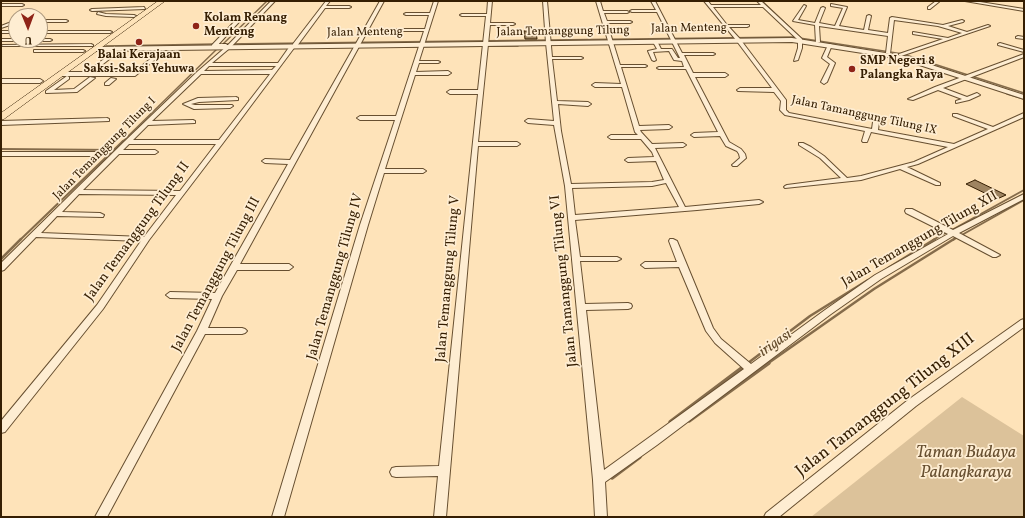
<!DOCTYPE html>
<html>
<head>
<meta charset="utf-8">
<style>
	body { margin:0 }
	#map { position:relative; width:1025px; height:518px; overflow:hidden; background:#fee3b9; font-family:Vollkorn,serif }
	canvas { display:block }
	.frame { position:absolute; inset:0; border:2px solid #351e02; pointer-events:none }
	.north { position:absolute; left:8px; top:8px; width:40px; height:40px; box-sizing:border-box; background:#feedd2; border:1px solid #ae9a7f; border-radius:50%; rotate:179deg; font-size:11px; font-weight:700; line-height:16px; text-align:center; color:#351e02 }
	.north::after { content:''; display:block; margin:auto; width:14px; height:18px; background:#8f2418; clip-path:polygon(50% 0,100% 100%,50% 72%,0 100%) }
</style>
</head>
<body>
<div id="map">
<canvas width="1025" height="518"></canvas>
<div class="frame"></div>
<div class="north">U</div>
</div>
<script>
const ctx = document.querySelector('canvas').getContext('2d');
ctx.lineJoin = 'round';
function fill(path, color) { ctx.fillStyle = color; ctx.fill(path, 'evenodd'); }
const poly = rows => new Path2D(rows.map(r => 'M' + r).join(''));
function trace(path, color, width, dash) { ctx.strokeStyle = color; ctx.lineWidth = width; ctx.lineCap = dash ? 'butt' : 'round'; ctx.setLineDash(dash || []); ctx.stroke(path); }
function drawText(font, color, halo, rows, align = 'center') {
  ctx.font = font + ' Vollkorn,serif'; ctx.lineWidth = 3.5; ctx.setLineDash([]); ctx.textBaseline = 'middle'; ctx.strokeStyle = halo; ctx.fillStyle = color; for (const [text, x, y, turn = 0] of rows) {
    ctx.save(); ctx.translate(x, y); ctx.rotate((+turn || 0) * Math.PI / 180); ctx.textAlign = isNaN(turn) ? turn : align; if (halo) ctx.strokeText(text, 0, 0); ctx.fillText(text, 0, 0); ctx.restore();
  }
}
const green = poly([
	[962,397,1024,436,1024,517,811,517]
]);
const streamFar3 = poly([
	[762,1,801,38],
	[223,44,267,1],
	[224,44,793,37,903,54,1024,93],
	[106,46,215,44],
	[385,47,518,46],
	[1007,94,1024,99],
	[122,142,219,47]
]);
const streamFar2 = poly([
	[1,149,114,150],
	[950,231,1024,190],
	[960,236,1024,200],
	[20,240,123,141],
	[933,240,947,232],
	[953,240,958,237]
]);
const streamFar1 = poly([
	[1,259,21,239],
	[888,268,935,239],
	[748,363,810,316,868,280],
	[767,364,874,289,954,239]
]);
const stream = poly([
	[689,421,769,363],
	[670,422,743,367],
	[612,478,640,457]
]);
const building = poly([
	[524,31,536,31,537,39,525,39,524,31],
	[975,180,1006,195,997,199,966,184,975,180]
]);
const minor = poly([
	[271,1,275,1,231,47,212,63,278,63,290,46,293,46,293,44,326,1,330,1,326,6,349,6,351,7,349,8,325,8,297,46,294,46,294,48,223,143,149,240,103,309,5,432,1,433,1,421,97,305,141,241,36,237,4,270,1,271,1,263,125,141,197,72,227,46,271,1],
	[209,66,276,66,272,70,204,71,209,66],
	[201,74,270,74,219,140,133,140,148,125,195,123,195,121,193,120,152,121,201,74],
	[129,144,216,144,180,191,83,190,119,154,155,154,158,152,155,150,123,150,129,144],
	[79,194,176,195,144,237,41,233,57,216,103,217,104,215,100,213,62,212,79,194],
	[380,1,384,1,240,264,289,264,293,267,289,270,237,270,222,296,208,328,242,328,245,329,247,331,245,333,242,334,205,334,107,517,95,517,197,331,212,299,170,298,166,295,170,292,215,293,288,164,265,163,262,161,265,159,290,160,380,1],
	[434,1,438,1,419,61,438,61,440,62,438,63,419,63,416,72,448,71,451,73,448,75,415,75,385,169,423,169,426,171,423,173,384,173,368,225,284,517,272,517,360,225,395,120,360,120,357,118,360,116,396,116,424,31,397,31,395,30,397,29,425,29,429,15,406,15,404,14,406,13,430,13,434,1],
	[488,1,492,1,490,23,513,23,515,24,513,25,490,25,478,142,517,142,520,144,517,146,478,146,446,517,434,517,438,476,396,477,392,476,390,472,392,468,396,467,439,466,478,94,450,94,447,92,450,90,478,90,486,16,462,16,460,15,462,14,487,14,488,1],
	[543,1,547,1,552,57,581,57,583,58,581,59,552,59,557,101,588,102,591,104,588,106,558,104,561,131,571,184,652,182,664,180,656,161,628,162,625,160,628,158,654,157,652,152,641,139,611,139,608,137,611,135,638,135,635,132,622,87,595,87,592,85,595,83,621,84,596,1,600,1,603,11,627,11,629,12,627,13,604,13,607,21,630,21,632,22,630,23,607,23,620,65,645,65,647,66,645,67,621,67,639,126,669,125,672,127,669,129,640,130,641,132,652,144,683,143,686,145,683,147,655,148,685,207,759,200,763,202,759,204,697,210,575,220,580,257,617,257,621,259,617,261,580,261,585,304,628,303,631,304,632,306,631,308,628,309,586,310,604,470,744,369,715,343,706,331,679,267,645,268,641,265,645,262,677,262,669,241,670,239,673,239,677,241,713,328,721,339,751,364,825,310,875,275,948,234,906,213,905,211,906,209,912,209,953,230,1024,194,1024,199,959,233,1000,255,996,257,993,257,953,236,881,279,831,314,657,445,605,482,607,517,595,517,593,480,565,186,554,125,528,123,525,121,528,119,554,121,546,43,543,1],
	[666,183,679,207,575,215,572,188,652,186,666,183],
	[651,1,655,1,682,53,713,53,715,54,713,55,684,55,693,73,725,73,728,75,725,77,695,77,729,142,741,149,745,154,746,158,737,166,733,166,732,165,740,158,739,154,737,151,726,146,720,136,694,137,691,135,694,133,718,132,686,69,659,69,657,68,659,67,684,67,682,61,674,60,669,51,653,52,656,60,654,61,652,60,648,51,657,49,653,42,655,41,657,41,661,49,672,49,678,58,680,58,657,12,632,12,630,11,632,10,656,10,651,1],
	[704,1,708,1,711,5,761,5,757,1,761,1,802,39,802,48,798,60,794,61,798,48,798,40,763,7,713,7,727,25,749,25,749,26,747,27,729,27,740,39,786,100,786,110,789,113,872,129,873,122,876,120,879,122,878,130,954,144,988,129,953,116,953,114,957,114,993,127,1024,113,1024,117,918,164,907,167,940,183,940,185,936,185,900,169,861,180,785,188,784,187,785,186,787,185,841,178,820,158,799,145,799,143,803,143,811,147,824,156,847,178,861,176,914,162,948,147,871,132,867,142,863,142,862,141,865,131,785,115,780,110,781,101,774,92,738,91,737,90,740,88,772,88,736,40,704,1],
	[936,1,940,1,930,9,928,9,928,7,936,1],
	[965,1,974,1,1024,9,1024,11,965,1],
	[1,4,22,4,24,5,22,6,1,6,1,4],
	[831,4,847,7,839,26,864,30,867,16,869,15,871,16,868,30,888,33,890,18,892,17,943,25,962,20,964,21,963,22,948,26,967,32,988,25,990,26,901,56,899,55,899,54,943,39,913,34,913,32,948,38,962,33,938,26,894,20,890,54,886,53,888,36,819,26,820,42,816,43,815,25,793,21,804,5,806,6,798,20,815,23,821,8,823,7,825,8,819,23,835,26,843,8,831,6,831,4],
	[144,7,145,9,92,11,90,10,92,9,144,7],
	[98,12,106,14,134,15,136,16,134,17,106,16,97,14,98,12],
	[40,20,66,20,68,21,66,22,40,22,40,20],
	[14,21,16,21,16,23,1,28,1,26,14,21],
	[235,21,239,22,216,47,212,47,212,45,235,21],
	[1,31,16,31,16,33,1,33,1,31],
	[40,31,110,31,112,32,110,33,40,33,40,31],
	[1018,36,1024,37,1024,39,1016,38,1016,37,1018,36],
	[1,39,16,39,16,40,18,40,16,41,1,41,1,39],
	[40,39,50,39,52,40,50,41,38,41,38,40,40,40,40,39],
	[1000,43,1024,50,1024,52,998,45,998,44,1000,43],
	[91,44,93,45,93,46,1,46,3,45,91,44],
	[830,44,832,45,827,57,835,63,827,82,824,84,821,82,830,64,822,58,828,45,830,44],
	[34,50,83,50,85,51,83,52,34,52,34,50],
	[113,52,117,53,93,72,134,72,159,52,163,53,135,76,60,76,57,74,60,72,87,72,113,52],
	[1024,54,1024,57,943,88,967,97,977,93,980,95,969,100,956,103,956,101,962,99,938,90,913,100,908,99,935,87,1024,54],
	[67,76,69,77,69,79,54,90,74,89,90,77,95,78,77,92,46,93,46,91,67,76],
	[111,78,116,79,109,85,105,85,105,83,111,78],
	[1,79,40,79,43,81,40,83,1,83,1,79],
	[236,97,238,98,238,100,199,102,191,104,195,105,232,105,233,106,230,108,194,109,183,104,198,98,236,97],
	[107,118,109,119,109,121,1,125,1,121,107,118],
	[1,152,99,152,102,154,99,156,1,156,1,152],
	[1024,319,1024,327,916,406,779,517,764,517,766,513,908,400,1021,320,1024,319]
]);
const tertiary = poly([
	[792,38,904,56,1024,95,1024,99,901,59,792,42,95,51,92,49,95,47,792,38]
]);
const secondary = poly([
	[226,44,229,46,228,47,215,48,212,46,215,44,226,44]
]);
const trunk = poly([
	[158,1,165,1,4,119,1,120,1,113,158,1]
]);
const markers = [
	[196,26,4,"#8f2418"],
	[139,42,4,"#8f2418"],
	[852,69,4,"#8f2418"]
];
const farPoinames = [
	["Kolam Renang",204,19],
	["Menteng",204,33],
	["Balai Kerajaan",139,56,"center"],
	["Saksi-Saksi Yehuwa",139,70,"center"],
	["SMP Negeri 8",860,62],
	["Palangka Raya",860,76]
];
const farStreetnames = [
	["Jalan Menteng",689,29,-1],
	["Jalan Temanggung Tilung",563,32,-1],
	["Jalan Menteng",365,33,-1],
	["Jalan Tamanggung Tilung IX",864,116,12],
	["Jalan Temanggung Tilung I",105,149,-45]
];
const streetNames = [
	["Jalan Temanggung Tilung II",138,232,-54],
	["Jalan Temanggung Tilung XII",920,240,-30],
	["Jalan Temanggung Tilung III",217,275,-62],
	["Jalan Temanggung Tilung IV",336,277,-74],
	["Jalan Temanggung Tilung V",449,279,-85],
	["Jalan Tamanggung Tilung VI",565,281,-96]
];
const waterNames = [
	["irigasi",776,344,-35]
];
const nearStreetnames = [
	["Jalan Tamanggung Tilung XIII",886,406,-38]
];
const nearParknames = [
	["Taman Budaya",966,454],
	["Palangkaraya",966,474]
];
fill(green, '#dcc29a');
trace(streamFar3, '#856c4b', 1.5);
trace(streamFar2, '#856c4b', 2);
trace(streamFar1, '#856c4b', 2.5);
trace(stream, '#856c4b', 3.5);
fill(building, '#9e8461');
trace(building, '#351e02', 1);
trace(minor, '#674f30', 2);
trace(tertiary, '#674f30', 2);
trace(secondary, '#351e02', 1);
trace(trunk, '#351e02', 1);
fill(minor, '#feedd2');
fill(tertiary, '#feedd2');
fill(secondary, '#feedd2');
fill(trunk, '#fee3b9');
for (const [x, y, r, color] of markers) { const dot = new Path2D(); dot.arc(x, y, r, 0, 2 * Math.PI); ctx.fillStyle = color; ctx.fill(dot); trace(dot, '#feedd2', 1.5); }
drawText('bold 12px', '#351e02', '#feedd2', farPoinames, 'left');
drawText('12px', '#351e02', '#feedd2', farStreetnames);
drawText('14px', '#351e02', '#feedd2', streetNames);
drawText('italic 15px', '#644c2c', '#feedd2', waterNames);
drawText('17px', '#351e02', '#feedd2', nearStreetnames);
drawText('italic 17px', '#674f30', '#feedd2', nearParknames);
</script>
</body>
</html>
